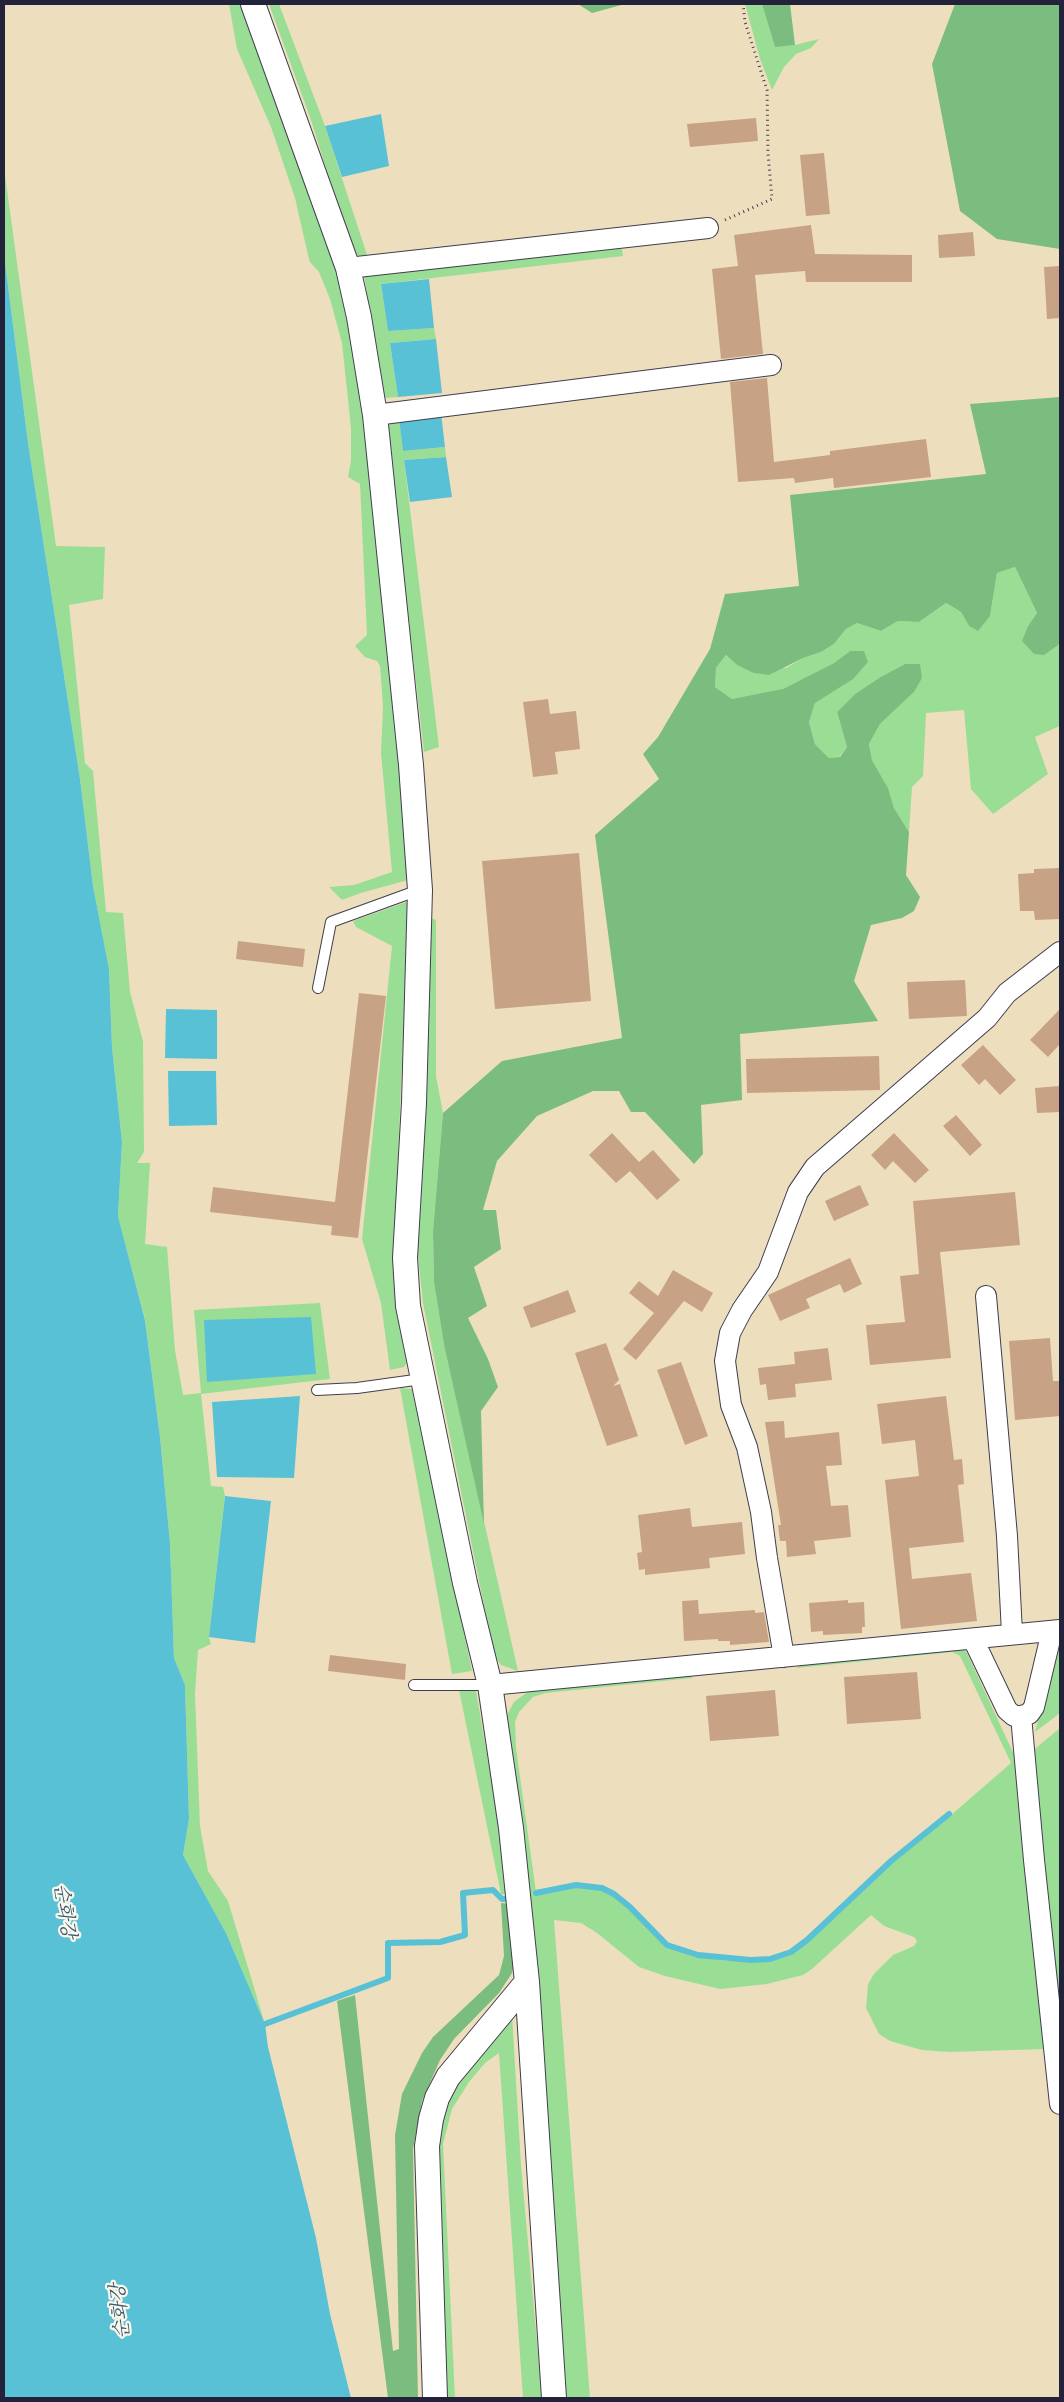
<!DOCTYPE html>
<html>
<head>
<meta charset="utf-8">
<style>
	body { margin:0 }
	#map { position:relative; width:1064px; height:2402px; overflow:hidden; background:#eddfbd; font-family:"IM FELL DW Pica",serif }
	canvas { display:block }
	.frame { position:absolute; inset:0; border:5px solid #22223b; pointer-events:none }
</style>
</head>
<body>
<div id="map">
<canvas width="1064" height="2402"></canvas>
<div class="frame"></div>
</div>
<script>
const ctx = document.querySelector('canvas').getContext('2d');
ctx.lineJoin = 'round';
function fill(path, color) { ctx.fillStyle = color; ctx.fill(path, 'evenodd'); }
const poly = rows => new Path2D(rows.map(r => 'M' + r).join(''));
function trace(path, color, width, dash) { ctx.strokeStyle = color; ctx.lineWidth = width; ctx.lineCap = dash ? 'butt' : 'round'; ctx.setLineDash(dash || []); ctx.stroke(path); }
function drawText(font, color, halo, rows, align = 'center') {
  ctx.font = font + ' "IM FELL DW Pica","Noto Serif KR",serif'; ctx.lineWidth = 4.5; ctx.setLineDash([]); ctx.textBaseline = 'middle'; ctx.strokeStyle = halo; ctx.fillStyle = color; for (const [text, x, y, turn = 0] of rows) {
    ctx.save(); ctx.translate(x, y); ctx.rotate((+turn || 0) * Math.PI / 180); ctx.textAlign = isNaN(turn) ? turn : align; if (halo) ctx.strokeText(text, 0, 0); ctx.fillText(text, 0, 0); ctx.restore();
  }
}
const green = poly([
	[229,4,243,4,318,205,354,333,398,726,408,880,361,893,342,900,329,887,354,885,392,872,381,753,383,706,380,666,377,661,365,657,355,646,367,635,360,484,348,477,351,461,351,428,342,343,330,299,319,272,310,262,308,255,295,198,271,127,237,49],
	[269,4,279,4,325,126,367,255,359,256,351,249,311,120],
	[745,4,762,4,775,46,795,45,819,39,811,48,796,54,784,67,772,90,760,59],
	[4,168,56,546,105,547,103,599,69,605,85,763,93,771,106,912,123,913,130,992,143,1041,144,1152,137,1163,150,1163,145,1244,167,1247,175,1350,183,1395,201,1393,194,1310,320,1303,330,1379,201,1394,211,1486,223,1487,225,1496,209,1637,211,1644,198,1650,195,1694,200,1826,208,1871,228,1901,265,2024,226,1933,183,1855,189,1819,185,1685,174,1658,170,1543,160,1437,145,1319,118,1216,122,1142,112,1047,109,969,93,886,80,779,28,443,4,254],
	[621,244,623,256,381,284,388,331,434,328,436,339,390,343,398,397,384,398,364,276],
	[399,419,403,451,445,447,446,457,404,460,439,747,424,752,387,430,392,420],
	[1015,567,1037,613,1028,626,1058,645,1060,642,1060,726,1035,737,1048,774,993,814,971,789,964,710,926,713,923,776,912,787,909,832,894,808,888,788,872,760,869,744,880,724,914,692,905,664,855,694,837,712,847,747,839,757,829,758,815,744,809,722,815,703,850,651,834,663,801,680,783,689,765,694,732,699,715,687,716,668,726,655,737,665,786,668,803,658,821,652,834,644,846,629,857,623,881,631,898,621,919,622,946,603,961,612,969,626,990,616,997,573],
	[409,901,394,1248,396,1296,407,1363,404,1367,390,1370,381,1303,362,1239,392,946,356,927,353,921],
	[431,918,436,920,436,1076,443,1113,433,1231,434,1282,444,1345,518,1671,501,1665,494,1655,423,1303,417,1246],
	[400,1388,412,1389,472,1671,452,1674],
	[1060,1646,1060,1713,1035,1732,1050,1673],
	[959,1647,966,1651,1016,1759,1045,2049,950,2052,922,2050,890,2041,879,2034,866,2008,868,1984,874,1974,893,1955,914,1946,917,1941,914,1937,884,1926,871,1915,812,1969,803,1975,767,1984,720,1989,665,1976,639,1967,597,1933,581,1923,554,1920,590,2398,563,2398,504,1729,508,1713,514,1702,534,1687,691,1671,692,1678,546,1693,533,1697,519,1712,515,1722,516,1748,536,1892,534,1894,552,1893,576,1886,601,1890,612,1895,629,1909,667,1946,698,1957,726,1961,770,1961,792,1953,808,1941,892,1862,950,1816,1011,1763,960,1656,952,1652,797,1668,803,1660],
	[459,1690,476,1691,511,1894,501,1894],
	[1060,1728,1060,2048,1031,1752],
	[512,2014,521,2165,542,2398,523,2398,499,2053,485,2063,469,2082,452,2109,443,2144,455,2398,442,2398,433,2157,449,2088]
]);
const forest = poly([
	[578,4,625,4,592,13],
	[762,4,790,4,795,45,775,47],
	[955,4,1060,4,1060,249,997,239,960,211,932,64],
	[1060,397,1060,642,1058,645,1044,655,1034,654,1022,641,1028,626,1037,613,1015,567,997,573,990,616,978,631,969,626,961,612,946,603,919,622,898,621,881,631,857,623,846,629,834,644,821,652,803,658,769,675,754,673,737,665,726,655,716,668,715,687,732,699,783,689,834,663,850,651,864,651,868,662,853,679,815,703,809,722,815,744,829,758,840,757,847,747,837,712,855,694,881,677,905,664,920,664,922,678,914,692,880,724,869,744,872,760,888,788,894,808,909,832,906,875,920,897,914,911,902,918,871,925,854,981,878,1021,740,1034,742,1100,701,1105,703,1154,694,1164,645,1112,631,1112,619,1091,593,1091,537,1116,497,1161,483,1210,496,1210,501,1249,474,1267,487,1306,468,1318,488,1359,498,1387,481,1411,484,1524,444,1345,434,1282,433,1231,443,1113,502,1061,622,1038,595,835,659,779,643,754,658,737,710,649,725,594,799,586,790,495,986,474,970,404],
	[501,1903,512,1904,517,1952,512,1973,499,1993,454,2039,440,2060,422,2101,413,2149,418,2398,388,2398,337,2001,355,1995,393,2351,399,2349,395,2135,402,2094,422,2053,433,2037,499,1975,504,1956]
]);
const water = poly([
	[381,114,389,166,342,177,325,126],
	[4,254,28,443,80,779,93,886,109,969,112,1047,122,1142,118,1216,145,1320,160,1437,170,1543,174,1658,185,1685,189,1819,183,1855,226,1933,265,2024,268,2047,316,2238,330,2314,351,2398,4,2398],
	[429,279,434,328,388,331,381,284],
	[436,339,442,393,398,397,390,343],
	[441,413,445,447,403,451,399,419],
	[446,457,452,497,410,502,404,460],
	[166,1009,217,1010,217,1059,165,1058],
	[168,1071,216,1071,217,1125,169,1126],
	[311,1317,316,1374,207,1382,204,1320],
	[300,1396,294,1478,217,1477,212,1402],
	[225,1496,271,1501,255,1643,209,1637]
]);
const stream = poly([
	[536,1893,576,1885,602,1888,614,1894,630,1907,667,1945,698,1955,751,1960,770,1959,791,1952,807,1940,891,1861,949,1814],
	[265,2024,388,1978,388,1943,440,1942,465,1935,463,1893,493,1890,502,1899,511,1899]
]);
const building = poly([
	[756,118,758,141,690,147,687,124],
	[824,153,830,214,806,216,800,155],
	[811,225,815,254,912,255,912,282,806,282,805,271,755,275,763,354,721,359,712,269,738,266,734,235],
	[973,232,975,256,939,258,938,235],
	[1060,266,1060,318,1047,319,1044,267],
	[767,378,774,462,830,455,830,451,926,439,931,477,834,488,833,478,795,483,794,478,738,482,730,382],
	[548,699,550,714,576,711,580,749,555,752,558,774,533,777,523,702],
	[579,853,591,1001,495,1009,482,861],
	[1060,868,1060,919,1035,920,1034,911,1020,911,1018,874,1034,873,1034,869],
	[238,941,305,949,303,967,236,959],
	[965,980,967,1016,909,1019,907,982],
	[359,993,386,996,358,1238,331,1235,332,1226,210,1212,213,1187,335,1202],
	[1060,1009,1060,1044,1048,1057,1030,1040],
	[983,1045,1016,1080,1000,1095,985,1079,979,1085,961,1065],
	[879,1056,880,1090,747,1093,746,1059],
	[1060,1086,1060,1112,1037,1113,1035,1088],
	[956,1115,982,1145,970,1156,943,1126],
	[612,1133,639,1162,653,1150,680,1180,657,1200,630,1171,616,1183,589,1155],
	[894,1133,929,1170,915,1183,893,1161,885,1170,871,1155],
	[860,1185,869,1205,834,1221,825,1201],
	[1015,1192,1020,1245,940,1252,951,1358,870,1365,866,1325,905,1322,900,1276,919,1274,913,1201],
	[850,1258,862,1284,844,1293,840,1284,806,1299,810,1308,780,1321,768,1295],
	[673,1270,713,1293,702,1312,684,1301,636,1360,623,1349,654,1313,629,1293,639,1281,658,1296],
	[568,1290,576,1312,531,1328,523,1307],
	[1050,1338,1053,1381,1060,1381,1060,1416,1015,1420,1009,1341],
	[606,1343,619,1380,613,1386,620,1384,638,1436,607,1446,575,1353],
	[828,1348,832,1380,795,1384,796,1397,768,1400,766,1384,760,1385,758,1368,795,1364,794,1352],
	[681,1362,708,1436,685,1445,657,1370],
	[946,1396,954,1460,962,1459,964,1484,958,1485,964,1542,909,1548,912,1579,971,1573,977,1621,901,1629,885,1480,919,1476,915,1440,882,1444,877,1404],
	[784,1421,785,1438,839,1432,842,1465,826,1466,831,1506,848,1505,851,1537,814,1541,816,1554,787,1557,786,1541,780,1541,778,1525,781,1525,765,1422],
	[690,1508,692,1527,742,1522,745,1554,709,1558,710,1568,645,1575,645,1569,639,1570,637,1553,642,1552,638,1515],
	[698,1600,699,1614,755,1610,755,1613,764,1612,769,1642,730,1645,730,1641,718,1641,718,1639,684,1641,682,1601],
	[848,1600,848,1603,864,1602,865,1627,862,1627,862,1633,823,1635,823,1631,811,1632,809,1603],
	[330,1655,406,1664,405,1680,328,1671],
	[917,1672,921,1719,847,1724,844,1677],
	[775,1690,779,1736,710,1741,706,1696]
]);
const path = poly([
	[725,220,772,199,768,153,767,90,745,22,743,4]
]);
const service = poly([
	[318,988,331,922,419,890],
	[317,1390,357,1388,422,1379],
	[414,1685,490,1685]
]);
const minor = poly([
	[348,268,708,228],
	[375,415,771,365],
	[986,1296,1007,1536,1012,1633],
	[973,1639,1007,1710,1014,1716,1021,1716,1029,1714,1034,1707,1052,1631],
	[784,1657,767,1558,761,1512,747,1447,731,1405,725,1361,730,1333,742,1310,768,1272,798,1192,815,1167,987,1018,1007,993,1060,952],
	[490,1685,1060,1630],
	[1021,1716,1034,1860,1060,2104]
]);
const tertiary = poly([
	[253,4,348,268,359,317,375,415,411,765,420,890,414,1103,405,1258,408,1306,465,1583,490,1685,511,1828,527,1982,554,2398],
	[435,2398,427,2146,431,2119,437,2098,448,2077,527,1982]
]);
const waterNames = [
	["순화강",63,1911,81],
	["순화강",122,2311,-96]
];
fill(green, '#9ade96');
fill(forest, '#7bbd7f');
fill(water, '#59c1d6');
trace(stream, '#59c1d6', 6);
fill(building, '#c8a285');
trace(service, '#403e4e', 12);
trace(minor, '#403e4e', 22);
trace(tertiary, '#403e4e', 26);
trace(path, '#403e4e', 3, [1, 4]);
trace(service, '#fff', 10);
trace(minor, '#fff', 20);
trace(tertiary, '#fff', 24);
drawText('italic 19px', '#355a71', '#fbf7ec', waterNames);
</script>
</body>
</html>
